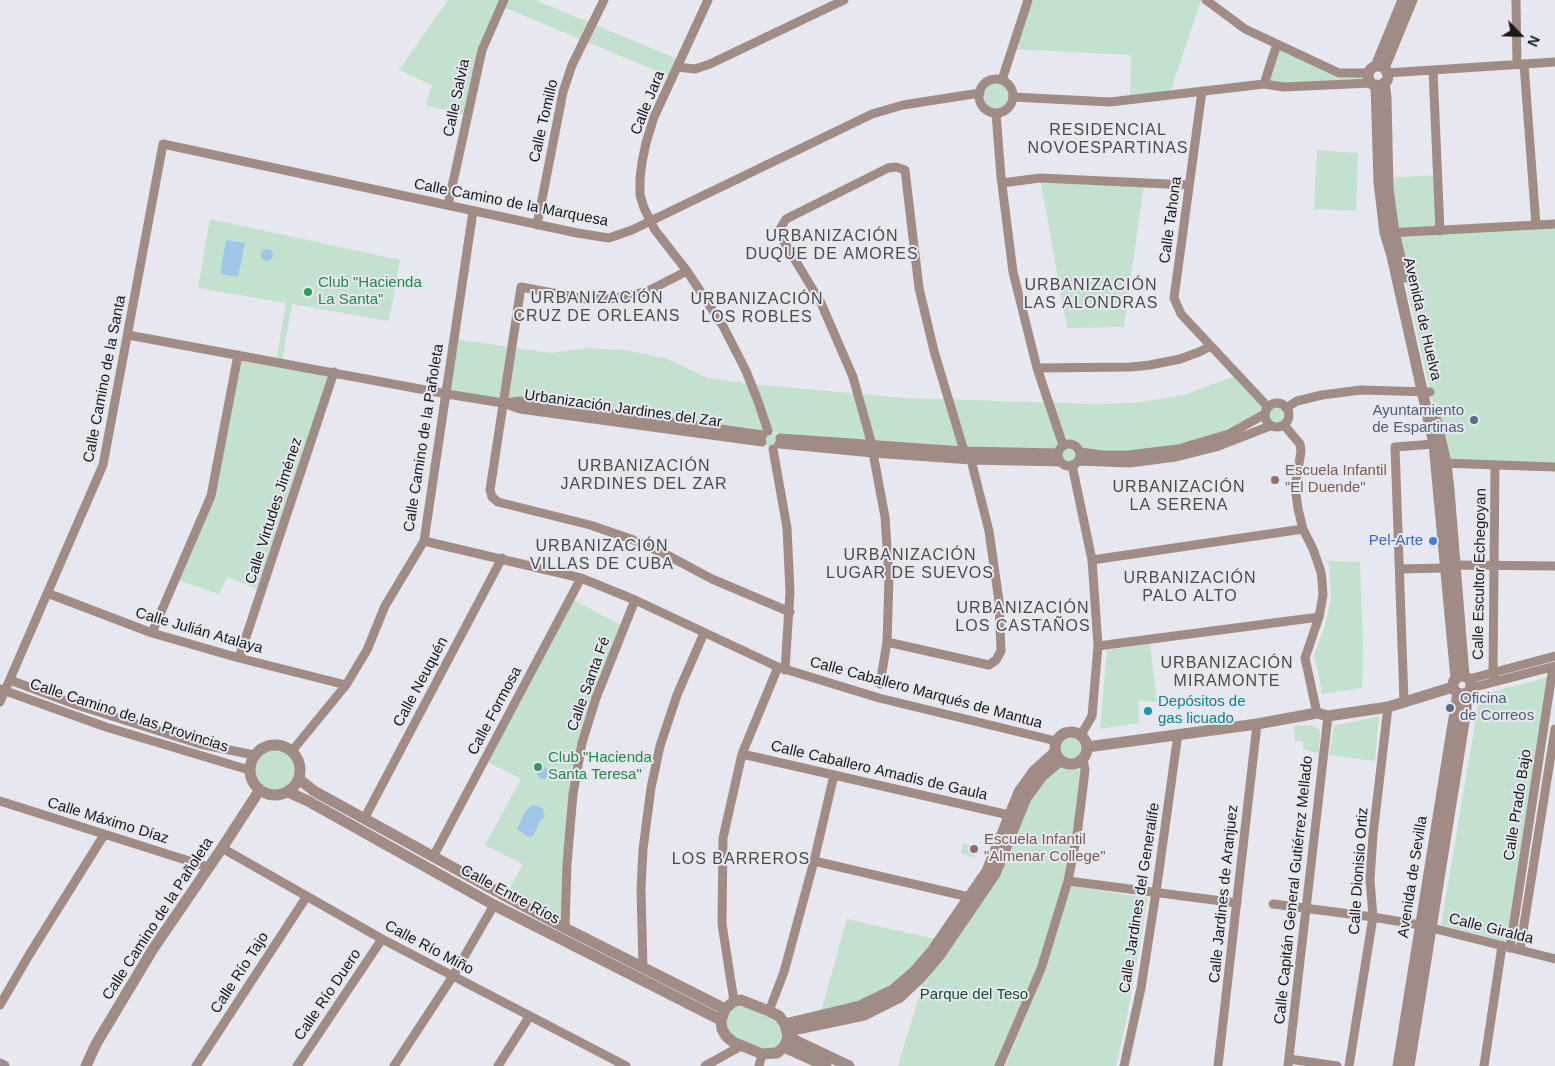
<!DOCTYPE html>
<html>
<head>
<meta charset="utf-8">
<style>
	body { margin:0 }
	#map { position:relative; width:1555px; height:1066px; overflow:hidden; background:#e7e7ef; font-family:Helvetica,sans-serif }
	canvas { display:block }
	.north { position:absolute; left:1495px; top:10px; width:50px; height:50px; -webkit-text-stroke:4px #e7e7ef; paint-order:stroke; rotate:114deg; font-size:14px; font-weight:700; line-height:20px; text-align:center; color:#19191c }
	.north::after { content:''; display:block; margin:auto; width:18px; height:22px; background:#19191c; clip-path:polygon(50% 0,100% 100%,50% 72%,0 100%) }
</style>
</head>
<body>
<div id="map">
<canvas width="1555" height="1066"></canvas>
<div class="north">N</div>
</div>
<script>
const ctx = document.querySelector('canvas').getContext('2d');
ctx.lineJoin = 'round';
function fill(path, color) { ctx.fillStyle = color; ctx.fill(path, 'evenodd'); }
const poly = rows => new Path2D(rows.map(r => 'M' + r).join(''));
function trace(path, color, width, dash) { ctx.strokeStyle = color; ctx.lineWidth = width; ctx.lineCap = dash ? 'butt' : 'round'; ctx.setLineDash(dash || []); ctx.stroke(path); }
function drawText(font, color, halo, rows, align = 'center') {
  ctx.font = font + ' Helvetica,sans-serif'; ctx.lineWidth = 4; ctx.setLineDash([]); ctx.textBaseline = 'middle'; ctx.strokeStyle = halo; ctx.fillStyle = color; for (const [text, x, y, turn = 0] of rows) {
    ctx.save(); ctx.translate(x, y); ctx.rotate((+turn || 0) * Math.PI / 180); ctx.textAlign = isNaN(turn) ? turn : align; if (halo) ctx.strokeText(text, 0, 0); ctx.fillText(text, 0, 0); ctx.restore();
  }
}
const green = poly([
	[448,0,535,0,680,60,671,77,501,6,482,50,467,116,426,105,432,85,399,70],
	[1028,0,1201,0,1169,95,1130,100,1131,55,1012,49],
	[1277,44,1339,73,1368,73,1369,81,1264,84],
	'984 96a13 13 0 1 1 26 0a13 13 0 1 1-26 0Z',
	[1317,150,1358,153,1356,211,1314,209],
	[1437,175,1440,231,1555,224,1555,467,1446,463,1399,251,1388,178],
	[1040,178,1144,183,1124,327,1067,328],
	[210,219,400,260,389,321,292,304,282,363,334,372,262,591,227,577,219,594,175,579,211,496,238,355,276,362,286,303,198,288],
	[454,339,551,353,587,348,625,350,668,359,707,378,751,384,905,398,1095,404,1134,403,1183,395,1238,375,1266,410,1212,439,1128,455,1079,449,1070,443,1061,447,1058,453,778,434,772,431,447,394],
	'1267 415a10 10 0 1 1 20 0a10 10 0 1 1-20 0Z',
	'764 440a7 7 0 1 1 14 0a7 7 0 1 1-14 0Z',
	'1061 454a8 8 0 1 1 16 0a8 8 0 1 1-16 0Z',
	[1327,561,1360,562,1363,650,1362,688,1322,694,1318,670,1313,657,1325,626,1331,598,1329,566],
	[570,598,624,627,596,698,573,794,565,928,505,896,523,864,485,845,521,779,484,760],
	[1150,644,1157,702,1138,701,1139,723,1100,729,1107,650],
	[1548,677,1507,942,1441,925,1480,695],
	[1379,716,1375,761,1329,755,1334,726],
	[1312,725,1320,730,1319,754,1303,749,1303,741,1295,741,1294,726],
	'1058 748a13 13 0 1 1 26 0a13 13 0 1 1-26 0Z',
	'254 770a20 20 0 1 1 40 0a20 20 0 1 1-40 0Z',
	[1083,759,1077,835,1055,927,999,1066,898,1066,921,989,921,977,1026,798,1060,761,1072,765],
	[963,843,978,848,975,858,961,853],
	[1071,886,1148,898,1126,1023,1116,1066,1005,1066,1046,968],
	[847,919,939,940,893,990,820,1015],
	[734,1001,769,1011,788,1031,777,1053,726,1036,725,1009]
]);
const water = poly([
	[226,240,245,243,238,277,220,274],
	'261 255a6 6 0 1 1 12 0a6 6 0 1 1-12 0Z',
	'537 773a6 6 0 1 1 12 0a6 6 0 1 1-12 0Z',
	[533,805,543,808,543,813,545,816,540,821,533,836,528,837,517,829,526,810]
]);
const minor = poly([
	[708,0,654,117,646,143,642,162,640,179,640,195,644,208,655,230,687,271,723,326,746,371,759,404,768,431],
	[1206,0,1245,29,1277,44],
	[1516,0,1517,64],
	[1524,64,1536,225],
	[677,67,695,69,710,64,844,0],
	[1433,70,1440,231],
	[1368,73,1339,73,1277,44,1264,84,1284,87,1371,83],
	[1387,73,1555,62],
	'979 96a17 17 0 1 1 34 0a17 17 0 1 1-34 0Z',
	[1002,80,1028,0],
	[1202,91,1174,298,1181,314,1268,407],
	[1013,97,1110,102,1264,84],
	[996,113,1001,177,1013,272,1037,368,1063,445],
	[1002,183,1040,178,1189,185],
	[448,205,482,50,504,0],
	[537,225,563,92,572,65,604,0],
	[1388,233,1555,224],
	[687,271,646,292,610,299,585,299,521,287,490,490,492,497,498,502,590,525,631,539,667,555,712,579,790,612],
	[128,335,447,394,503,403,520,409,762,442],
	[1037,368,1131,367,1150,365,1180,359,1199,352,1211,346],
	'1265 415a12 12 0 1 1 24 0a12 12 0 1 1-24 0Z',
	[506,403,520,401,763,435],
	[1286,408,1297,401,1322,395,1361,390,1430,392],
	[1284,425,1300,444,1301,452,1295,486,1298,509,1303,529,1313,549,1321,572,1322,581,1323,595,1319,617,1305,658,1317,713],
	[780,438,964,451,1058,453],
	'1058 455a11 11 0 1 1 22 0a11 11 0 1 1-22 0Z',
	[779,444,873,453,971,460,1061,462],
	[872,445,853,377,821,303,780,235,780,229,786,219,888,168,896,167,905,170,919,288,934,351,964,451],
	[773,449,787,528,790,592,785,670],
	[1080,452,1103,455,1128,455,1178,449,1229,434,1265,414],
	[873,453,885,517,889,579,887,642,880,684],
	[1078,461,1129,463,1176,457,1216,447,1270,426],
	[1442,463,1555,467],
	[1072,465,1092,560,1098,646,1092,716,1081,735],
	[424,541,581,578,635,600,778,667,879,698,1056,741],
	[1092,560,1303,529],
	[1400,569,1446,568,1456,565,1555,566],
	[47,593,152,633,239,658,346,685],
	[152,633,211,496,238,355],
	[887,642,989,665,996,660,1001,651,999,601,989,531,971,460],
	[1098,646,1319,617],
	[239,658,334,372],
	[1469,679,1555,656],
	[10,680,74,704,200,744,254,755],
	[1495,681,1493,672,1495,466],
	[1471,688,1555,666],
	[0,689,106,727,249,770],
	[1404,701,1395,447,1434,444],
	[0,702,103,465,163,144,577,233,609,238,632,230,872,114,903,105,980,93],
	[292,751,346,685,367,650,385,606,424,541,473,211],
	[742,754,1009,815],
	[0,801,208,867],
	[364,819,502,558],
	[222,848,382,939,626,1066],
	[433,857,581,578],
	[814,861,969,897],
	[1068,881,1237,903],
	[1273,904,1373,917,1420,925,1555,959],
	[565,928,567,864,573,794,582,743,596,698,635,600],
	[1510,948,1553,667],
	[1520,950,1555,729],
	[643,968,641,889,643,849,651,788,660,746,677,695,704,633],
	[734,1001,722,924,723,838,742,754,778,667],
	[0,1005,29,955,104,835],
	[769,1011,784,972,814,861,834,775],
	[1289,1059,1337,1066],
	[196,1066,307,896],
	[297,1066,382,939],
	[394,1066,453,976,494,905],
	[498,1066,529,1017],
	[705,1066,741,1046],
	[759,1066,762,1054],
	[999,1066,1041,969,1068,881,1077,835,1083,787,1085,770,1083,759],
	[1124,1066,1141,988,1156,892,1178,734],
	[1218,1066,1257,724],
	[1288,1066,1328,716],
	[1349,1066,1373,917,1370,880,1373,835,1388,707],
	[1484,1066,1502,946]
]);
const tertiary = poly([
	[1376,66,1403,0],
	'1368 76a10 10 0 1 1 20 0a10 10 0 1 1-20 0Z',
	[1384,68,1412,0],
	[1384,83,1386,98,1388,188,1394,233,1405,277],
	[1376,85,1379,182,1385,233,1392,256,1434,444,1456,679],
	[1436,420,1446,463,1449,490,1464,676],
	'1453 685a9 9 0 1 1 18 0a9 9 0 1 1-18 0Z',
	'1055 748a16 16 0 1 1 32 0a16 16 0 1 1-32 0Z',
	'250 770a25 25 0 1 1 50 0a25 25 0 1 1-50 0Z',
	[1087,747,1257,724,1317,713,1328,716,1388,707,1453,687],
	[299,779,314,791,505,896,565,928,725,1009],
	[288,792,308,801,494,905,721,1020],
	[741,1000,769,1011,779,1016,785,1024,788,1037,784,1047,777,1053,762,1054,733,1042,726,1036,722,1029,721,1020,725,1009,734,1001,741,1000],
	[785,1024,860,1006,893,990,914,972,932,951,987,871,1019,792,1034,771,1055,752],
	[788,1031,864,1015,900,997,921,977,939,956,995,874,1026,798,1042,776,1060,761],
	[788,1037,849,1066],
	[784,1047,826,1066],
	[0,1064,4,1066],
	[86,1066,96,1044,153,949,222,848,259,791],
	[1398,1066,1458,693],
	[1409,1066,1466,710,1467,693]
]);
const markers = [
	[308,292,5,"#2e9e5b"],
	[1474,420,5,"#5c6f8a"],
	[1275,480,5,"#8d6e63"],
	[1433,541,5,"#3f7fe0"],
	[1450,708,5,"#5c6f8a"],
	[1148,711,5,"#0f9aa8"],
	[538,767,5,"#2e9e5b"],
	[974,849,5,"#8d6e63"]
];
const streetNames = [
	["Calle Salvia",457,98,-78],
	["Calle Jara",648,103,-68],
	["Calle Tomillo",544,121,-77],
	["Calle Camino de la Marquesa",511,203,11],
	["Calle Tahona",1171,220,-82],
	["Avenida de Huelva",1422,319,77],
	["Calle Camino de la Santa",105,379,-79],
	["Urbanización Jardines del Zar",623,409,8],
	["Calle Camino de la Pañoleta",424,438,-81],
	["Calle Virtudes Jiménez",274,511,-72],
	["Calle Escultor Echegoyan",1480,574,-89],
	["Calle Julián Atalaya",199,631,16],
	["Calle Neuquén",421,682,-62],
	["Calle Santa Fé",589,684,-70],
	["Calle Caballero Marqués de Mantua",926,693,15],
	["Calle Formosa",495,711,-62],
	["Calle Camino de las Provincias",129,716,18],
	["Calle Caballero Amadis de Gaula",879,771,13],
	["Calle Prado Bajo",1518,805,-81],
	["Calle Máximo Díaz",108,821,17],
	["Calle Dionisio Ortiz",1359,871,-86],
	["Avenida de Sevilla",1413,877,-81],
	["Calle Capitán General Gutiérrez Mellado",1294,890,-84],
	["Calle Jardines de Aranjuez",1224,894,-84],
	["Calle Entre Ríos",510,895,28],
	["Calle Jardines del Generalife",1140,898,-81],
	["Calle Camino de la Pañoleta",158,919,-57],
	["Calle Giralda",1491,929,14],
	["Calle Río Miño",429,948,28],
	["Calle Río Tajo",240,973,-57],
	["Calle Río Duero",328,995,-56]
];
const leisureNames = [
	["Club \"Hacienda",318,283],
	["La Santa\"",318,300],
	["Club \"Hacienda",548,758],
	["Santa Teresa\"",548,775]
];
const serviceNames = [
	["Ayuntamiento",1464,411],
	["de Espartinas",1464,428],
	["Oficina",1460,699,"left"],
	["de Correos",1460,716,"left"]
];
const educationNames = [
	["Escuela Infantil",1285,471],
	["\"El Duende\"",1285,488],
	["Escuela Infantil",984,840],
	["\"Almenar College\"",984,857]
];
const shopNames = [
	["Pel-Arte",1423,541]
];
const cultureNames = [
	["Depósitos de",1158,702],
	["gas licuado",1158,719]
];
const parkNames = [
	["Parque del Teso",974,995]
];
const neighbourhoodNames = [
	["RESIDENCIAL",1108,131],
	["NOVOESPARTINAS",1108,149],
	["URBANIZACIÓN",832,237],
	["DUQUE DE AMORES",832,255],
	["URBANIZACIÓN",1091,286],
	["LAS ALONDRAS",1091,304],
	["URBANIZACIÓN",597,299],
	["CRUZ DE ORLEANS",597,317],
	["URBANIZACIÓN",757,300],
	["LOS ROBLES",757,318],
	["URBANIZACIÓN",644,467],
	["JARDINES DEL ZAR",644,485],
	["URBANIZACIÓN",1179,488],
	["LA SERENA",1179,506],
	["URBANIZACIÓN",602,547],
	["VILLAS DE CUBA",602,565],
	["URBANIZACIÓN",910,556],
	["LUGAR DE SUEVOS",910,574],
	["URBANIZACIÓN",1190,579],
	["PALO ALTO",1190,597],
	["URBANIZACIÓN",1023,609],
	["LOS CASTAÑOS",1023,627],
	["URBANIZACIÓN",1227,664],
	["MIRAMONTE",1227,682],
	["LOS BARREROS",741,860]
];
fill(green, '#c3e1cf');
fill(water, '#a0c6e7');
trace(minor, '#a18c85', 9);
trace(tertiary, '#a18c85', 11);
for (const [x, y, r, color] of markers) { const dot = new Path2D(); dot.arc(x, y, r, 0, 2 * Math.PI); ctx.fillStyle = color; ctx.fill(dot); trace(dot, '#e7e7ef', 2); }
drawText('15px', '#19191c', '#e7e7ef', streetNames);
drawText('15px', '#27864d', '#e7e7ef', leisureNames, 'left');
drawText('15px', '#4e5e75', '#e7e7ef', serviceNames, 'right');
drawText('15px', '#785e54', '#e7e7ef', educationNames, 'left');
drawText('15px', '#366cbe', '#e7e7ef', shopNames, 'right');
drawText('15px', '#0d838f', '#e7e7ef', cultureNames, 'left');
drawText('15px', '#174e34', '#e7e7ef', parkNames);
ctx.letterSpacing = '1px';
drawText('16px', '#4a4a51', '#e7e7ef', neighbourhoodNames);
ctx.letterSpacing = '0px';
</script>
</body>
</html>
